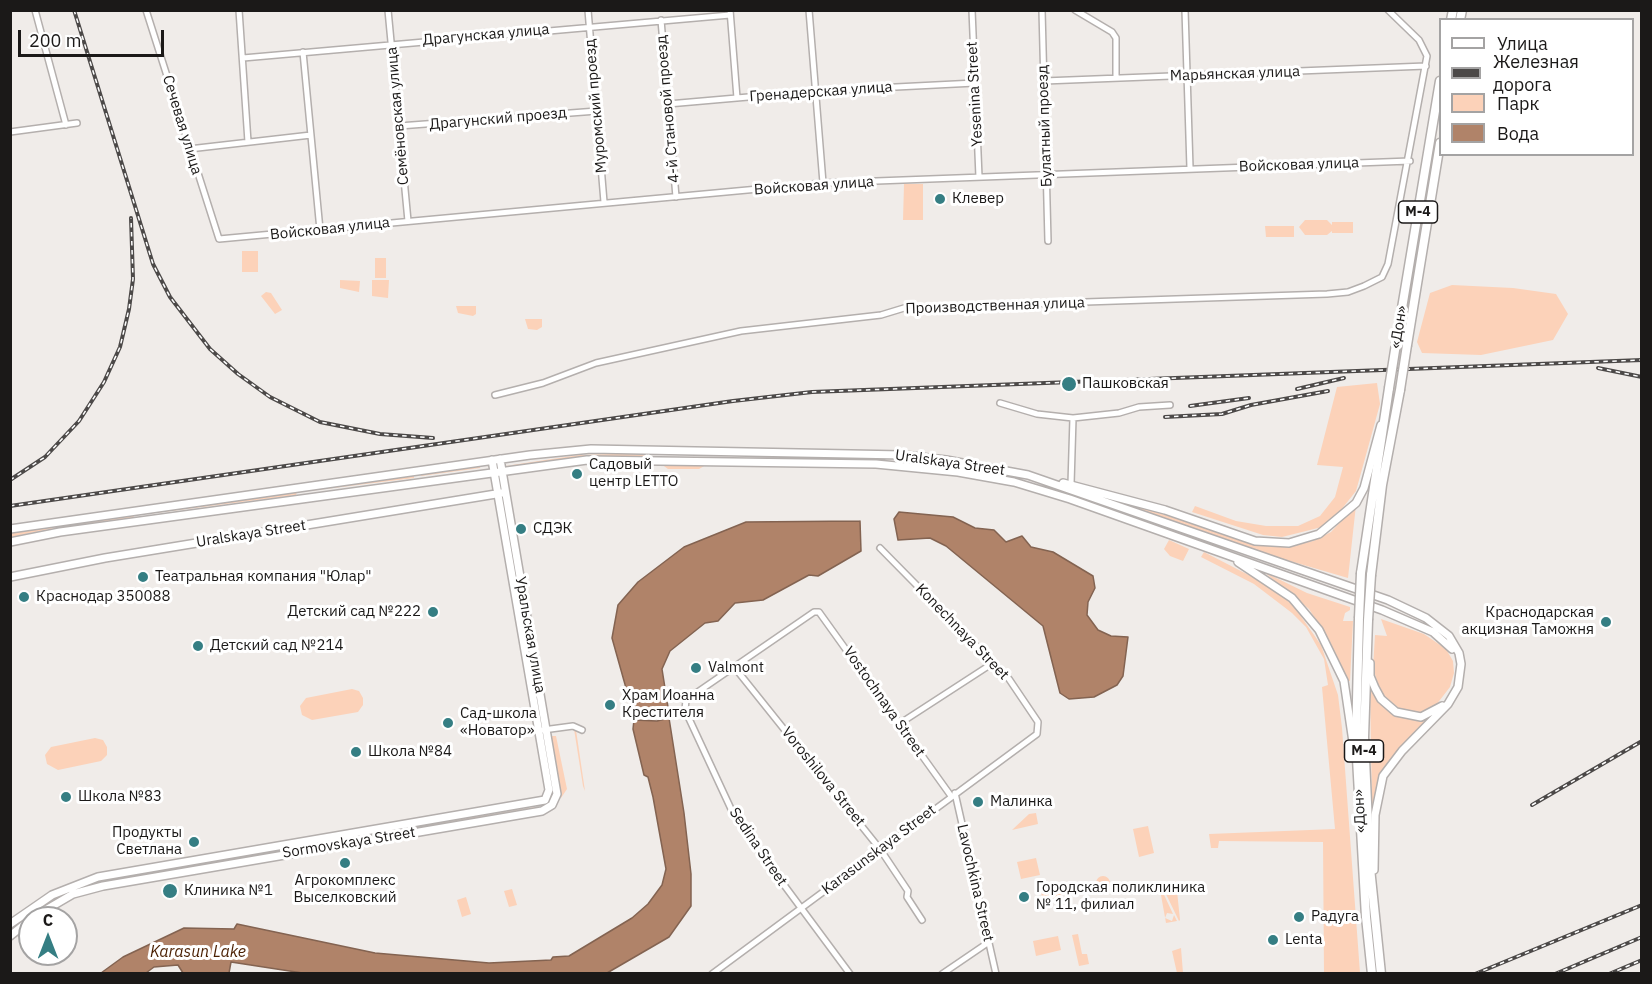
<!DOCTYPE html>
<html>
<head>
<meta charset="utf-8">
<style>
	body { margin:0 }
	#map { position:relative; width:1652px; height:984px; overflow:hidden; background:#f0ece9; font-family:"IBM Plex Sans",sans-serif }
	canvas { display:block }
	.frame { position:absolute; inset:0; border:12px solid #1b1918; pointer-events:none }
	.legend { position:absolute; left:1439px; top:18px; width:195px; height:138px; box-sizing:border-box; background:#fff; border:2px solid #a4a3a3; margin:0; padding:8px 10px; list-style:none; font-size:18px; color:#1b1918 }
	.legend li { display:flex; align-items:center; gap:12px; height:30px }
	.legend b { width:30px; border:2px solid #a4a3a3 }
	.north { position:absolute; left:18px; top:906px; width:60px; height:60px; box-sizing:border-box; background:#fff; border:2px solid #a4a3a3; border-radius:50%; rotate:0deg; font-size:16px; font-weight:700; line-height:24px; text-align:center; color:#1b1918 }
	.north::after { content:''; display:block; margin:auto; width:21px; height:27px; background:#357e83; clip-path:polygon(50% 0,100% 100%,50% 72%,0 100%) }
	.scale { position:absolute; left:18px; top:30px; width:146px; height:27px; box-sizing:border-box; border:3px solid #1b1918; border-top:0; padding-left:8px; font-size:18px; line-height:21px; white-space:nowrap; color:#1b1918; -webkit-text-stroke:4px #fff; paint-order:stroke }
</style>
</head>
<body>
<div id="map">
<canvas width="1652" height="984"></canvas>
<div class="frame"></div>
<ul class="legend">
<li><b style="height:8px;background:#fff"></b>Улица</li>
<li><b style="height:8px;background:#4c4948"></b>Железная дорога</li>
<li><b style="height:16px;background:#fcd2b9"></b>Парк</li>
<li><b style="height:16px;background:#b08369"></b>Вода</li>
</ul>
<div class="north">С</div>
<div class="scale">200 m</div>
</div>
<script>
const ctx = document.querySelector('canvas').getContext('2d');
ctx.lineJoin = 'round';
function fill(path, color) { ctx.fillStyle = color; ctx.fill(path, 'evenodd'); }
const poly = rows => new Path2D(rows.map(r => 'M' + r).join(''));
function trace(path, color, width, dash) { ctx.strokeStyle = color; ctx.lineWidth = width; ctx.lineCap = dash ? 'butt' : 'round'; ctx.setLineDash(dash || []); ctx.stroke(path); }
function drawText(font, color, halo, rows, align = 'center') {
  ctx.font = font + ' "IBM Plex Sans",sans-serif'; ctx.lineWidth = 6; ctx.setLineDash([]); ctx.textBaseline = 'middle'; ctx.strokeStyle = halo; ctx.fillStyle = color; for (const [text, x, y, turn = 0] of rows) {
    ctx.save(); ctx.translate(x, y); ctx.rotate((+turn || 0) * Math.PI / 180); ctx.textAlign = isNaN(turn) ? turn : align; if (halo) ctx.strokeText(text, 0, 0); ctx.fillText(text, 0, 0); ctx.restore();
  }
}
const green = poly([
	[904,184,923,184,923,220,903,220],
	[1305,220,1327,220,1332,225,1332,222,1353,222,1353,233,1332,233,1332,231,1327,235,1305,235,1299,227],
	[1265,226,1294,226,1294,237,1266,237],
	[242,251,258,251,258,272,242,272],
	[375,258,386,258,386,278,375,278],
	[340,280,360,281,359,292,340,288],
	[372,280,389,280,388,298,372,296],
	[1452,285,1513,288,1556,294,1568,314,1553,340,1481,355,1422,353,1417,342,1430,293],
	[266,292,271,293,282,310,275,314,261,296],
	[456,306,476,306,476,314,473,316,458,313],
	[525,319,542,319,542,327,537,330,528,329],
	[1377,383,1380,404,1356,491,1341,510,1322,527,1282,537,1263,535,1192,512,1195,506,1236,521,1266,526,1298,526,1320,516,1335,497,1343,467,1317,465,1337,387],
	[646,453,646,456,505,466,579,455],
	[661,464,706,464,706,465,699,469,668,469],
	[480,465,480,468,421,476,422,474],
	[414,475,414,478,301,492,301,491],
	[297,492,296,495,148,514,149,512],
	[1108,497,1247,541,1284,547,1313,541,1331,532,1356,505,1348,578,1242,547,1116,503],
	[1100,503,1228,546,1222,550,1099,506],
	[133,514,134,518,69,527,67,524],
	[56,525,55,528,11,537,10,531],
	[1169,540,1189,549,1183,561,1170,556,1164,549],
	[1204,552,1270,586,1293,605,1321,645,1338,695,1342,728,1360,973,1324,973,1323,842,1219,841,1218,848,1211,848,1209,834,1335,829,1322,687,1328,685,1324,659,1306,627,1292,613,1254,584,1201,557],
	[1264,572,1307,593,1350,607,1350,610,1345,613,1343,621,1353,621,1350,681,1347,681,1330,642,1309,609],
	[1381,619,1424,634,1446,649,1453,661,1454,673,1450,687,1433,709,1418,713,1401,710,1381,693,1373,668,1375,635,1387,636],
	[352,689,359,691,363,698,363,705,358,712,312,720,302,715,300,706,306,698],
	[1370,689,1383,706,1394,713,1415,720,1429,719,1387,764,1377,787,1372,806],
	[574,729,576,730,585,791,583,786],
	[550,736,556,736,567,789,561,798],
	[95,738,103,740,107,747,107,755,101,761,58,770,47,764,45,755,51,747],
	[536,807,539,809,357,838,358,836],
	[1036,813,1038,824,1012,830,1029,814],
	[1148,826,1154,853,1139,857,1133,829],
	[347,839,346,841,277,851,279,850],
	[1036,858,1040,875,1021,879,1017,862],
	[143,873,142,876,102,883,70,892,39,910,11,932,23,918,55,897,84,885],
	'1096 883a7 7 0 1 1 14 0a7 7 0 1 1-14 0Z',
	[1176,881,1180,920,1179,921,1165,892,1169,895,1175,892,1176,886,1169,882],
	[1058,882,1062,896,1043,901,1040,887],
	[1159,884,1173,914,1167,913,1165,918,1172,921,1174,915,1177,921,1166,923],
	[512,889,517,905,509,907,504,891],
	[466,897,471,914,462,917,457,900],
	[1078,934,1082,954,1087,954,1089,964,1079,966,1072,935],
	[1058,936,1061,950,1036,956,1033,941],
	[1181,948,1183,973,1177,973,1172,951]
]);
const water = poly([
	[899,512,953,517,975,528,994,530,1006,542,1022,536,1031,547,1053,552,1093,576,1095,588,1088,602,1087,615,1098,630,1111,636,1128,637,1123,676,1117,685,1094,697,1069,699,1060,693,1043,626,946,546,930,538,898,540,894,519,899,512],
	[860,521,861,551,818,576,809,575,763,600,735,603,718,621,705,623,670,651,662,669,668,707,654,712,633,713,612,638,618,605,638,582,684,547,746,522,860,521],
	[669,718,684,813,691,874,691,906,669,937,607,973,309,974,231,962,229,973,183,973,178,965,154,967,146,973,101,973,123,957,184,928,234,929,237,924,375,953,489,963,551,960,553,957,569,956,632,918,648,904,662,885,666,869,653,797,648,777,644,775,633,729,634,720,657,721,669,718]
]);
const minor = poly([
	[35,10,66,125],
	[146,10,219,239,823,183,1410,161],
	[239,10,248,142],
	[388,10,408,221],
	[588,10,604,202],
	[730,10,737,98],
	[809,10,823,183],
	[972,10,979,177],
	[1042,10,1048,241],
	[1075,10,1112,32,1116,38,1116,78],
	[1185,10,1190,168],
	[661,20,676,197],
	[303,52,320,230],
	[243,58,730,15],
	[1044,81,1426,66],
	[668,104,817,91,975,83],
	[399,126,597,111],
	[10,132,77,123],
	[189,149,311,135],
	[495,395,543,383,596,363,741,331,881,315,904,308,1327,294,1348,292,1364,286,1382,277,1388,264,1427,56,1419,40,1388,10],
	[1000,403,1037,414,1073,418],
	[1071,484,1073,418,1119,413,1139,407,1170,405],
	[735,668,880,849,908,891,907,897,922,920],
	[899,724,993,663],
	[543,730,573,726,582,730],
	[955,793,996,974],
	[712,974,1037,734,1038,722,1009,679,880,548],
	[850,974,747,835,732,811,685,710,686,700,814,612,819,612,951,796],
	[942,974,989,942]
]);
const major = poly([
	[1063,483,1165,510,1255,541,1289,543,1319,534,1356,503,1364,488,1381,425],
	[10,529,530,455,591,449,903,455,946,460,1028,475,1388,600,1426,618,1449,636,1459,653,1461,664,1458,687,1448,704,1402,751,1383,776,1375,815,1374,870],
	[10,542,60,532,587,460,876,464,958,472,1014,482,1070,499,1382,610,1433,632,1452,649],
	[1238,562,1292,598,1319,630,1344,681,1353,742],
	[10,577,105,558,502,493],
	[1370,663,1370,676,1375,688,1381,699,1396,712,1421,717,1442,706],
	[32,918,73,894,103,886,542,811,552,805,557,794,500,459],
	[10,924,52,895,98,877,545,800,549,790,492,460],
	[10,936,30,920]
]);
const highway = poly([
	[1451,20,1453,10],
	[1460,20,1462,10],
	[1396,344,1440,81],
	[1407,345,1440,143],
	[1361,573,1389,388],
	[1371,575,1382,485,1400,390],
	[1359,618,1356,741,1366,917,1372,974],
	[1368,620,1364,737,1370,868,1381,974]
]);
const rail = poly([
	[74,10,153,264,170,297,210,349,238,374,270,397,320,422,380,434,433,438],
	[1598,368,1642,377],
	[1297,389,1344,378],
	[1190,406,1249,398],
	[1165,417,1222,414,1251,405,1328,391],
	[10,480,45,457,79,421,104,382,120,347,129,309,133,279,131,218],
	[10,506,733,401,812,392,1642,360],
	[1532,805,1642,741],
	[1475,974,1642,905],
	[1555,974,1642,937],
	[1609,974,1642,960]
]);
const highwayBridge = poly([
	[1389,388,1396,344],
	[1400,390,1407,345],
	[1359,618,1361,573],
	[1368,620,1371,575]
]);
const markers = [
	[940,199,6,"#357e83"],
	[1069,384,8,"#357e83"],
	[577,474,6,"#357e83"],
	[521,529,6,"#357e83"],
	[143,577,6,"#357e83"],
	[24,597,6,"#357e83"],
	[433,612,6,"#357e83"],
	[1606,622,6,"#357e83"],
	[198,646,6,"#357e83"],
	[696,668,6,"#357e83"],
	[610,705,6,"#357e83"],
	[448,723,6,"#357e83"],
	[356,752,6,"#357e83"],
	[66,797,6,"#357e83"],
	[978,802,6,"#357e83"],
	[194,842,6,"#357e83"],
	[345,863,6,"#357e83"],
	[170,891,8,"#357e83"],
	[1024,897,6,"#357e83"],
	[1299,917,6,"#357e83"],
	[1273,940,6,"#357e83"]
];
const shields = [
	[1418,212,39],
	[1364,751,39]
];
const shieldNames = [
	["М-4",1418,212],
	["М-4",1364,751]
];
const streetNames = [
	["Драгунская улица",486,35,-5],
	["Марьянская улица",1235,74,-2],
	["Гренадерская улица",821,92,-4],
	["Yesenina Street",975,94,-93],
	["Муромский проезд",596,106,-95],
	["4-й Становой проезд",668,109,-95],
	["Семёновская улица",398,116,-95],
	["Драгунский проезд",498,119,-5],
	["Сечевая улица",182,125,73],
	["Булатный проезд",1045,126,-92],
	["Войсковая улица",1299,165,-2],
	["Войсковая улица",814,186,-4],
	["Войсковая улица",330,229,-6],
	["Производственная улица",995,306,-2],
	["«Дон»",1399,327,-81],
	["Uralskaya Street",950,463,8],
	["Uralskaya Street",251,534,-9],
	["Konechnaya Street",962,632,46],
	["Уральская улица",530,635,80],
	["Vostochnaya Street",884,702,55],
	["Voroshilova Street",823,777,51],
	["«Дон»",1360,811,-93],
	["Sormovskaya Street",349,843,-9],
	["Sedina Street",758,847,56],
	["Karasunskaya Street",879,850,-37],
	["Lavochkina Street",975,883,77]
];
const poiNames = [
	["Клевер",952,199],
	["Пашковская",1082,384],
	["Садовый",589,465],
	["центр LETTO",589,482],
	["СДЭК",533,529],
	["Театральная компания \"Юлар\"",155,577],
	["Краснодар 350088",36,597],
	["Детский сад №222",421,612,"right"],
	["Краснодарская",1594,613,"right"],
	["акцизная Таможня",1594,630,"right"],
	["Детский сад №214",210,646],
	["Valmont",708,668],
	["Храм Иоанна",622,696],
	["Крестителя",622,713],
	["Сад-школа",460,714],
	["«Новатор»",460,731],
	["Школа №84",368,752],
	["Школа №83",78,797],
	["Малинка",990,802],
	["Продукты",182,833,"right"],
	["Светлана",182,850,"right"],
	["Агрокомплекс",345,881,"center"],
	["Выселковский",345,898,"center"],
	["Городская поликлиника",1036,888],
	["№ 11, филиал",1036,905],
	["Клиника №1",184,891],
	["Радуга",1311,917],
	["Lenta",1285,940]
];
const waterNames = [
	["Karasun Lake",198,952]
];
fill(green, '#fcd2b9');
fill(water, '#b08369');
trace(water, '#836351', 1.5);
trace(minor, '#b4afad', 8);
trace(major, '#b4afad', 10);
trace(highway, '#b4afad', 11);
trace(minor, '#fff', 5);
trace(major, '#fff', 7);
trace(highway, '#fff', 8);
trace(rail, '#4c4948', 4);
trace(rail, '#fff', 1.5, [4.5]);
trace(highwayBridge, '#b4afad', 11, []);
trace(highwayBridge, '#fff', 8);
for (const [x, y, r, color] of markers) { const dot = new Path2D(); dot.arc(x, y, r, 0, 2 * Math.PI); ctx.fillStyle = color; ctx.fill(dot); trace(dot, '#fff', 2); }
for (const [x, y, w] of shields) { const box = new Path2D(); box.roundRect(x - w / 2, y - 11, w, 22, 4.5); ctx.fillStyle = '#fff'; ctx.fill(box); trace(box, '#1b1918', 1.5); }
drawText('bold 14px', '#1b1918', null, shieldNames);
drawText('15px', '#1b1918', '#fff', streetNames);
drawText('15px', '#1b1918', '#fff', poiNames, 'left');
drawText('italic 16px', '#491e00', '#fff', waterNames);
</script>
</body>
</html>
